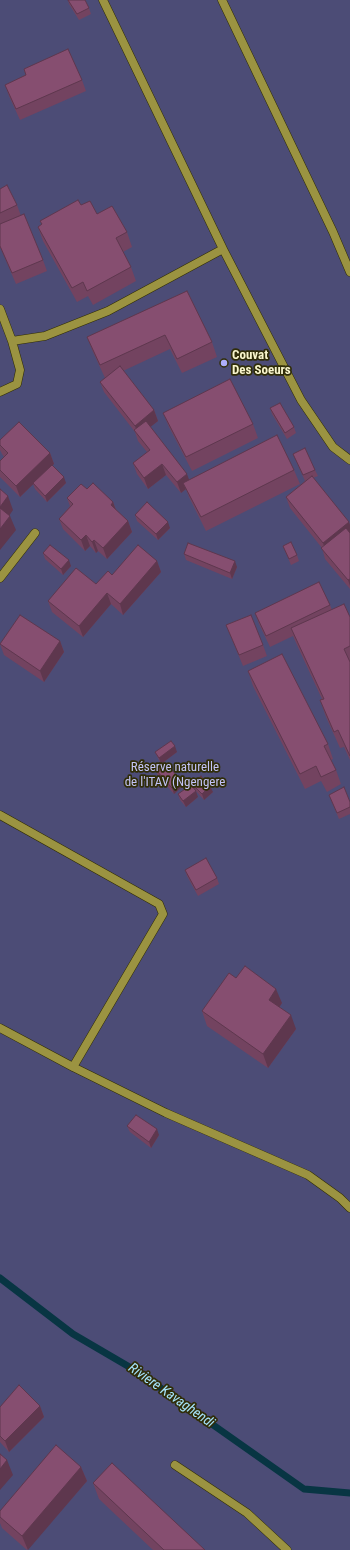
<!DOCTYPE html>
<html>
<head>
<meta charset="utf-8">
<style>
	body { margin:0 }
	canvas { display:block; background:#4d4700 }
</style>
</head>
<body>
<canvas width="350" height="1550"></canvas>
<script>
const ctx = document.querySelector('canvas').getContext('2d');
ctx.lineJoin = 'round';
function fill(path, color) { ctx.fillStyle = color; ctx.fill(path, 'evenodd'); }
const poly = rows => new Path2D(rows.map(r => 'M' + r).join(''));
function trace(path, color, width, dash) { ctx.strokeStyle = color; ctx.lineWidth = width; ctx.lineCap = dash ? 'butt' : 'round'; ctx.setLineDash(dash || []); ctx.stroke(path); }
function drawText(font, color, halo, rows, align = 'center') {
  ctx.font = font + ' "Roboto Condensed",sans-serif'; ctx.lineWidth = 3.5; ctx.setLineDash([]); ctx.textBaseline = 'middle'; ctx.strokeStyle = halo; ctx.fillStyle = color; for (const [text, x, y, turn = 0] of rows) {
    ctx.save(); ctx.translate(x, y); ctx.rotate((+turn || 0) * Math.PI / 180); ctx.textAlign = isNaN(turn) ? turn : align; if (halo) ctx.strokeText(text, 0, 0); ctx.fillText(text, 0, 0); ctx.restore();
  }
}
const green = poly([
	[0,0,350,0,350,1550,0,1550]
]);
const stream = poly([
	[0,1278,73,1334,138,1372,304,1489,350,1493]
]);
const minor = poly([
	[103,0,223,249,301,400,333,447,350,460],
	[222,0,333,232,350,272],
	[0,309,12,341,20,370,17,384,0,392],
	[12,341,45,336,108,311,223,249],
	[0,578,35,533],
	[0,815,159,904,163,914,73,1067],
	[0,1028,73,1067,166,1113,308,1175,340,1198,350,1208],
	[175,1465,247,1513,287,1550]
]);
const wall = poly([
	[68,0,85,0,89,8,91,14,79,20,69,4],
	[24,69,82,80,86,91,20,120,9,96,5,85,26,75],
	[0,189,17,205,21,216,43,260,47,271,16,284,0,247],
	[81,205,127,232,132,247,123,252,131,267,136,281,93,305,88,296,77,302,43,241,38,227,42,225,40,221],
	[187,291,212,342,217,357,182,373,170,349,123,371,154,410,158,421,150,427,189,480,294,470,300,484,206,531,189,497,186,489,181,493,166,475,148,489,137,474,133,463,147,452,138,441,135,432,104,392,100,382,105,378,93,352,87,337],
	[270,408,294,427,296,433,287,439,272,414],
	[163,413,253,424,258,438,192,471,169,427],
	[0,440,50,453,54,464,52,465,66,483,47,502,35,489,33,484,20,497,0,477,0,461,4,457,2,454,0,450],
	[293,454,315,470,318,476,313,478,349,522,350,525,350,589,325,559,322,548,290,508,286,497,305,481],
	[87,489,113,502,116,510,128,521,132,532,107,559,98,551,96,553,90,546,85,551,63,529,59,519,70,506,67,498],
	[135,515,170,528,158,540,137,521],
	[283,546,297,555,299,561,291,565],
	[43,553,71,566,63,575,45,559],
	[184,554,237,567,232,579,186,560],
	[157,561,161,572,123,615,111,604,83,637,52,612,48,601,96,584,112,575],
	[330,605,332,610,350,617,350,760,344,747,340,748,326,717,320,700,322,699,297,645,293,636,270,647,259,624,255,613],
	[226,625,263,645,267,656,243,666],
	[60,641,64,652,44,682,4,655,0,644],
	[248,671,328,744,333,759,331,760,336,770,341,784,327,792,321,781,305,789,253,686],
	[155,752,177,752,161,764],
	[156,770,183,786,174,794,158,776],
	[192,784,213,792,204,800,195,790],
	[178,794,198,797,186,807,180,800],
	[329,795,350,802,350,814,339,819],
	[185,870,217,878,219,884,198,896,187,876],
	[236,978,282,1003,279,1007,296,1029,268,1068,207,1026,202,1011],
	[127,1126,159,1135,151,1148,130,1132],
	[40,1406,44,1417,9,1452,0,1442,0,1407],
	[81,1467,87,1481,27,1550,2,1528,0,1523,0,1511],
	[93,1483,205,1550,153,1550,99,1499]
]);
const shadedWall = poly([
	[154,410,158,421,139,436,138,434,135,426],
	[50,453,54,464,20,497,16,486],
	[162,464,166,475,148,489,144,478],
	[187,474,191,485,183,483,186,489,181,493,177,482],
	[64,477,66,483,47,502,45,496],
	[8,496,13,510,5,522,0,508,0,507],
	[113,502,117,513,111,505],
	[10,516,16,530,0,550,0,529],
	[128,521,132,532,107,559,103,548],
	[168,522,170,528,158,540,156,534],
	[349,522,350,525,350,536,327,554,323,543],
	[86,535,90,546,85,551,81,540],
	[94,540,98,551,96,553,92,542],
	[69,560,71,566,63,575,61,569],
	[157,561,161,572,123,615,120,604],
	[235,561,237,567,232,579,230,573],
	[350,579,350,586,348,580],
	[107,593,111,604,83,637,79,626],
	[60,641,64,652,44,682,40,671],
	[175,746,177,752,161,764,159,758],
	[181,780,183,786,174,794,172,788],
	[210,786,213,792,204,800,202,794],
	[196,791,198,797,186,807,183,801],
	[276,989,282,1003,275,1014,269,1000],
	[291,1015,296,1029,268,1068,263,1054],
	[157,1129,159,1135,151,1148,149,1142],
	[40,1406,44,1417,9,1452,5,1441],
	[7,1460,13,1475,0,1490,0,1469],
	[81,1467,87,1481,28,1550,22,1536]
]);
const building = poly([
	[68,0,85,0,89,8,77,14,68,0],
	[68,49,82,80,16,109,5,85,26,75,24,69,68,49],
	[7,185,17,205,0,213,0,189,7,185],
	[78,200,81,205,90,201,97,214,112,206,127,232,116,238,131,267,87,291,83,282,72,288,38,227,42,224,40,221,78,200],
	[24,214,43,260,12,273,0,246,0,224,24,214],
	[187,291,212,342,177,359,165,335,100,365,87,337,187,291],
	[120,366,154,410,135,426,100,382,120,366],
	[230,379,253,424,186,457,163,413,230,379],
	[280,403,294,427,285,433,270,408,280,403],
	[146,421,187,474,177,482,162,464,144,478,133,463,150,450,134,430,146,421],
	[19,422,50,453,16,486,0,470,0,461,8,453,0,445,0,440,19,422],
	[277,435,294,470,201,517,183,483,277,435],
	[305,448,315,470,303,475,293,454,305,448],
	[52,465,64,477,45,496,33,483,52,465],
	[312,476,349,522,323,543,286,497,312,476],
	[93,483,113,502,111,505,128,521,103,548,94,540,92,542,86,535,81,540,59,519,73,504,67,498,81,484,87,489,93,483],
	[0,489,8,496,0,507,0,489],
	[147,502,168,522,156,534,135,515,147,502],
	[0,508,10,516,0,529,0,508],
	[346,528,350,533,350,579,348,580,321,548,346,528],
	[291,542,297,555,289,559,283,546,291,542],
	[188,543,235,561,230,573,184,554,188,543],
	[50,545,69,560,61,569,43,553,50,545],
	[138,545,157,561,120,604,107,593,79,626,48,601,76,568,96,584,108,571,112,575,138,545],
	[319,582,330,605,266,636,255,613,319,582],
	[344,604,350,617,350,646,344,649,350,662,350,756,338,730,334,732,320,700,324,699,291,628,344,604],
	[20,615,60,641,40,671,0,644,20,615],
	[251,615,263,645,239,655,226,625,251,615],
	[282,654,328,744,324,746,336,770,321,777,316,766,300,774,248,671,282,654],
	[171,741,175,746,159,758,155,752,171,741],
	[165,763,181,780,172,788,156,770,165,763],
	[201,776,210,786,202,794,192,784,201,776],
	[191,785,196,791,183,801,178,794,191,785],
	[344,787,350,802,350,807,337,813,329,795,344,787],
	[206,858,217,878,196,890,185,870,206,858],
	[245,966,276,989,269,1000,291,1015,263,1054,202,1011,229,973,236,978,245,966],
	[136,1115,157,1129,149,1142,127,1126,136,1115],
	[19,1385,40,1406,5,1441,0,1436,0,1407,19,1385],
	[56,1445,81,1467,22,1536,0,1517,0,1511,56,1445],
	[0,1454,7,1460,0,1469,0,1454],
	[112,1463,205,1550,164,1550,93,1483,112,1463]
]);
const markers = [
	[224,363,4,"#aeaefa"]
];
const poiNames = [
	["Couvat",232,356],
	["Des Soeurs",232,371]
];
const parkNames = [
	["Réserve naturelle",175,768],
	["de l'ITAV (Ngengere",175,783]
];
const waterNames = [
	["Riviere Kavaghendi",171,1396,35]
];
fill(green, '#4c4c76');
trace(stream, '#083543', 7);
trace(minor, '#312d00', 9);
trace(minor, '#9b9341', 8);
fill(wall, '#734360');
fill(shadedWall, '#5e374e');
fill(building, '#864e70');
trace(building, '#5e374e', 1);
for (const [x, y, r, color] of markers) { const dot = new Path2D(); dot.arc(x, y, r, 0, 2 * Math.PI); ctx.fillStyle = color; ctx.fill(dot); trace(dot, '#302d09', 1.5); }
drawText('bold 13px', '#f8f5cd', '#302d09', poiNames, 'left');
drawText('13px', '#c3c4f7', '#302d09', parkNames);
drawText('italic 14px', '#a6e4fc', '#302d09', waterNames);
</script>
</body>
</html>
